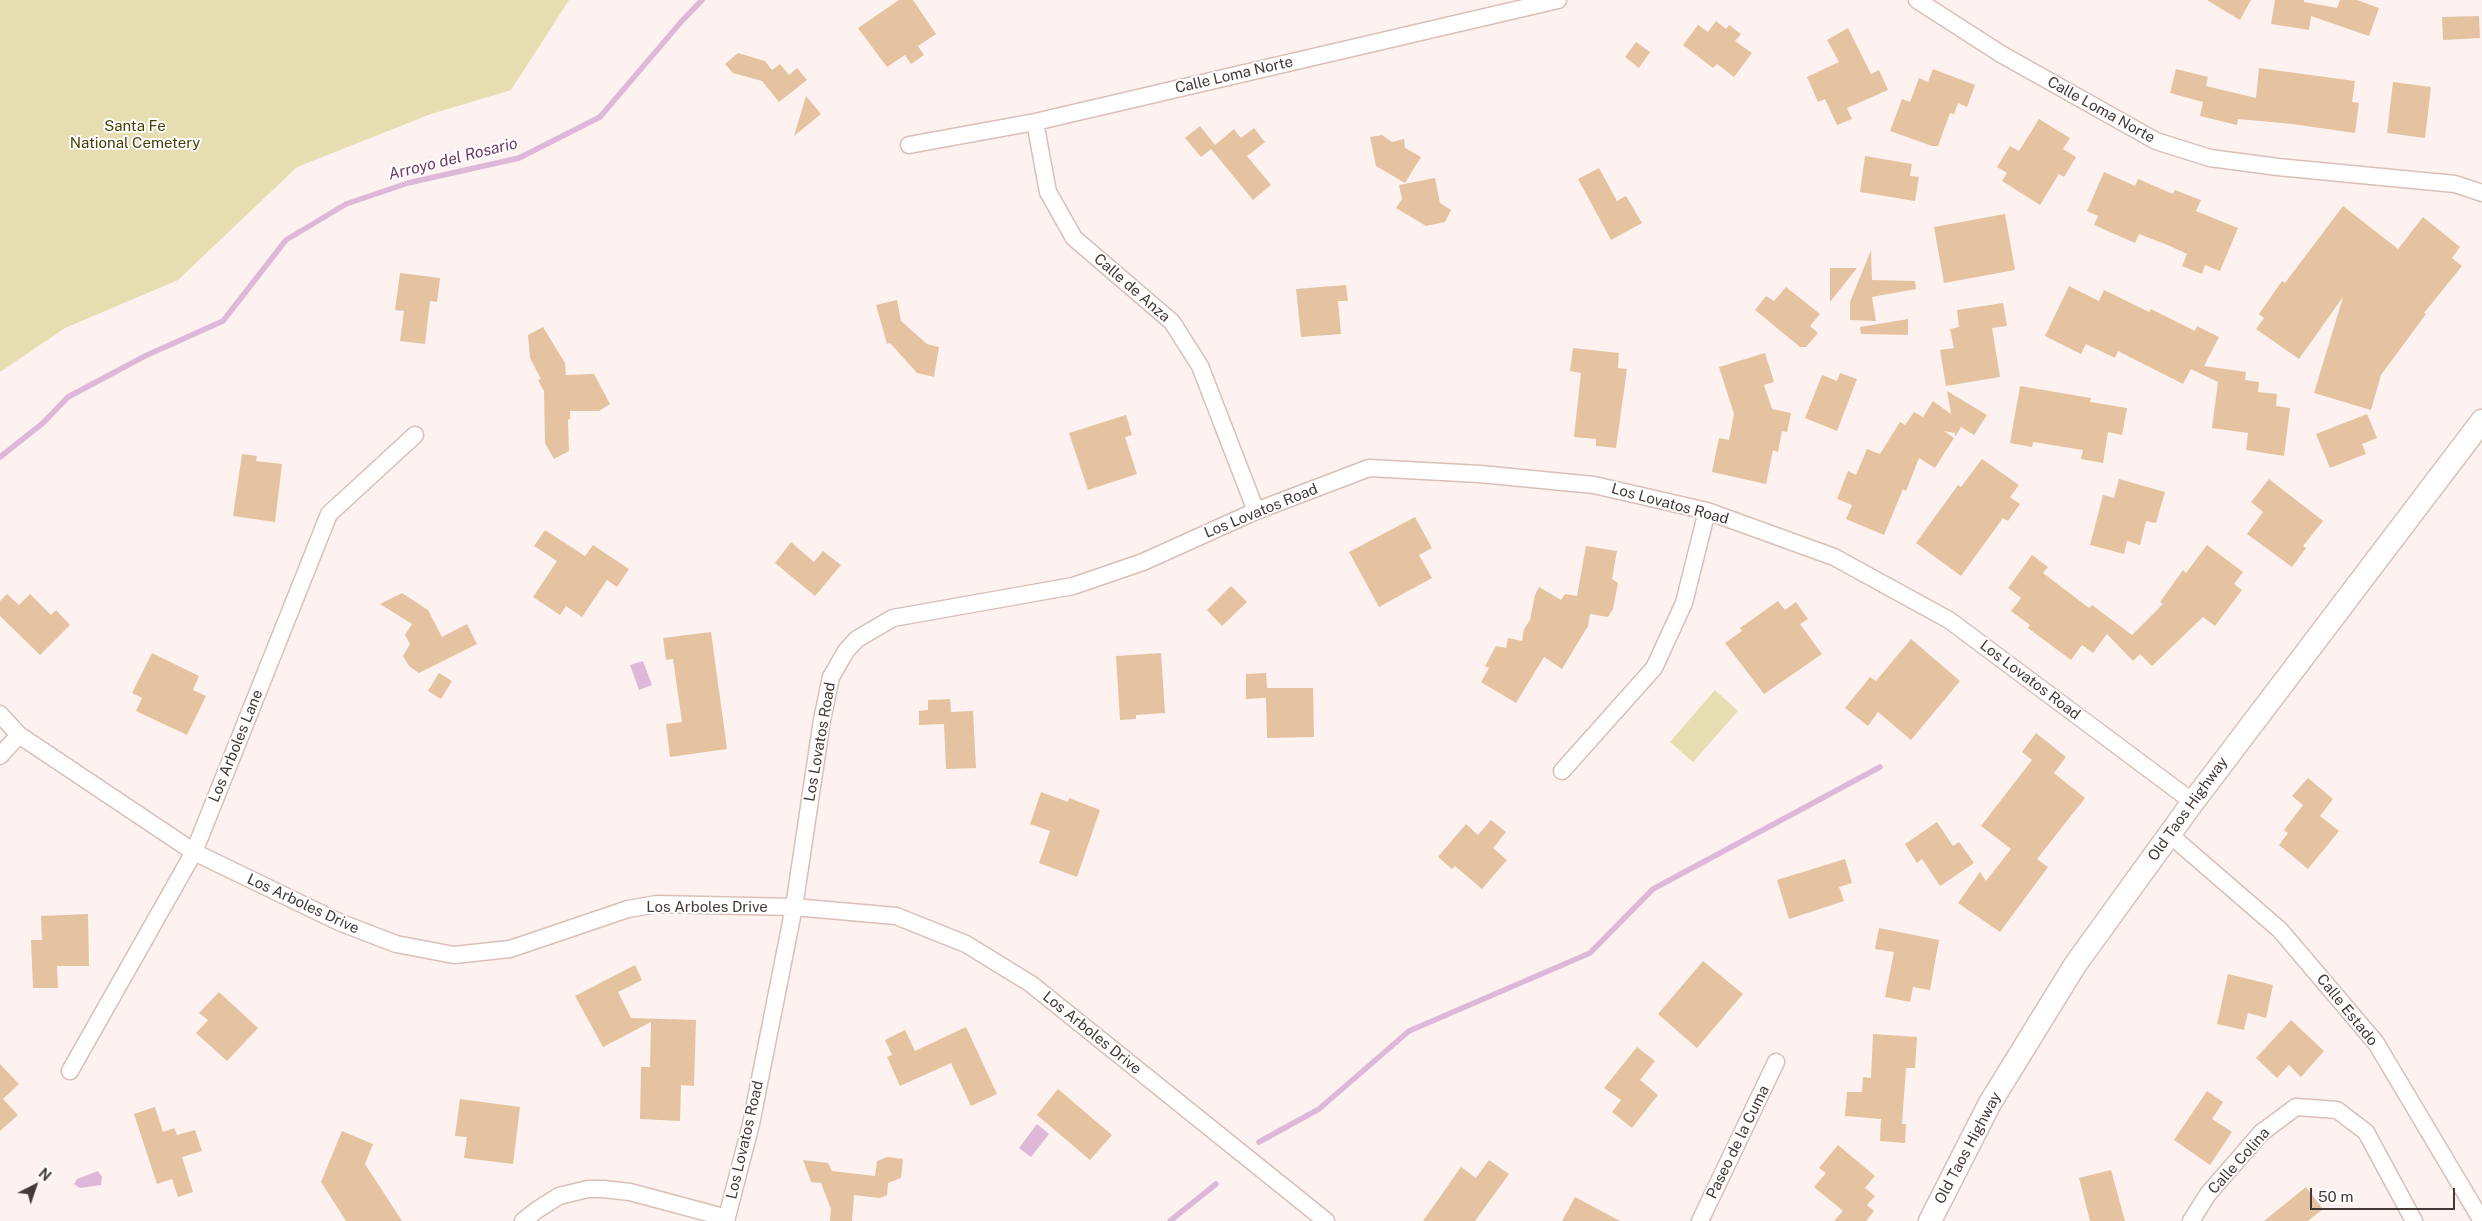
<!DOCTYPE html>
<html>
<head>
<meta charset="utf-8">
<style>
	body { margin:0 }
	#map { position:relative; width:2482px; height:1221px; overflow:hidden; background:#fdf2ef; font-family:"Public Sans",sans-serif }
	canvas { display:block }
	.north { position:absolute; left:10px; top:1161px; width:50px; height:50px; -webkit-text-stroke:4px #fff; paint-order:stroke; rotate:41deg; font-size:14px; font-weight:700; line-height:20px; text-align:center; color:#443937 }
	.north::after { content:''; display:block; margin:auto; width:18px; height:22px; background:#443937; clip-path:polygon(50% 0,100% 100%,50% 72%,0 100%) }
	.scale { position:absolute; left:2310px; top:1188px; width:145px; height:22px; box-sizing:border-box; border:2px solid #443937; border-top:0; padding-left:6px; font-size:15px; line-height:18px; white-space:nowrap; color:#443937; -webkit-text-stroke:4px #fff; paint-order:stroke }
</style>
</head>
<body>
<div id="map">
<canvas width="2482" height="1221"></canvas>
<div class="north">N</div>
<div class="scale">50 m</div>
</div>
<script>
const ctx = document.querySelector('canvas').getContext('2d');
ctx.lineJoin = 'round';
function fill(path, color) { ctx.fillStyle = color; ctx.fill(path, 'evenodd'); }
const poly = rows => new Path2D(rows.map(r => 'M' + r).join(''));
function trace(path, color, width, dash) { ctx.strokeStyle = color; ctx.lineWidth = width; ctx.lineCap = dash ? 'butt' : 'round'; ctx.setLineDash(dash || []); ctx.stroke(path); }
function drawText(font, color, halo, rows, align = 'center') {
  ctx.font = font + ' "Public Sans",sans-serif'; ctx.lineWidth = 4; ctx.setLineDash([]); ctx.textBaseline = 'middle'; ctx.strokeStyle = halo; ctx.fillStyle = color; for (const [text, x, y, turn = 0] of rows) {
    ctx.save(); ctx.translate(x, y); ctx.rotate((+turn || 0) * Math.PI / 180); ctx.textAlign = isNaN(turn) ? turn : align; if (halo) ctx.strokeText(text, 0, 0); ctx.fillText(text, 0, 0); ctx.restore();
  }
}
const green = poly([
	[0,0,569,0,511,90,431,114,297,167,178,280,65,328,0,372],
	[1715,690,1738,711,1693,762,1670,742]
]);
const water = poly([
	[643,661,652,685,639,690,630,665],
	[1037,1124,1049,1134,1031,1157,1019,1148],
	[98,1171,102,1177,101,1185,80,1188,74,1184,77,1179]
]);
const stream = poly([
	[0,457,43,423,68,397,145,356,223,321,286,240,346,204,408,183,519,158,600,117,681,22,702,0],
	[1259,1142,1319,1109,1409,1031,1590,953,1653,889,1880,767],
	[1170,1221,1216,1184]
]);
const building = poly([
	[899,0,913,0,936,34,918,46,924,55,911,64,905,55,887,67,858,28],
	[2207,0,2251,0,2240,20],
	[2275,0,2304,0,2304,2,2337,8,2340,0,2357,0,2379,8,2369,36,2311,16,2309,30,2271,24],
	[2479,16,2480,38,2443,40,2442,17],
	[1716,21,1726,29,1729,25,1741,34,1735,41,1752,53,1734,77,1717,64,1713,68,1683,45,1698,25,1708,32],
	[1848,28,1871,74,1879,70,1888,90,1847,108,1852,119,1837,125,1825,99,1818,102,1807,77,1839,62,1827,40],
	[1636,42,1650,52,1639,68,1625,57],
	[738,53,765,61,772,70,780,64,789,75,797,68,807,80,779,102,762,81,733,73,725,64],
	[2259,68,2355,81,2352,102,2359,103,2355,133,2292,124,2238,119,2237,125,2200,116,2203,102,2170,93,2176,69,2208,77,2206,86,2256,98],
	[1933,69,1975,85,1967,107,1958,103,1954,114,1950,113,1938,146,1932,146,1890,131,1902,99,1910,102,1919,78,1928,82],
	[2393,82,2431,87,2425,138,2387,133],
	[806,96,821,114,794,136],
	[2039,119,2070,138,2063,149,2076,157,2064,177,2059,174,2040,205,2002,181,2007,173,1997,167,2010,146,2019,151],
	[1200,126,1215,145,1234,129,1241,138,1254,128,1265,142,1247,156,1271,185,1253,200,1211,149,1201,157,1185,138],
	[1382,135,1392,142,1404,139,1405,148,1421,157,1405,183,1376,166,1370,137],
	[1865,156,1912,164,1910,176,1919,177,1915,201,1860,192],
	[1599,168,1617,201,1626,196,1642,223,1611,240,1578,179],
	[2104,172,2135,186,2138,179,2173,194,2175,190,2201,200,2196,211,2238,228,2220,271,2205,265,2202,274,2182,266,2187,254,2170,246,2139,234,2135,243,2094,225,2098,216,2087,211],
	[1435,178,1440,203,1451,210,1445,222,1426,226,1396,208,1402,199,1399,185],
	[2343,206,2398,249,2423,217,2460,247,2452,258,2462,266,2424,313,2426,314,2381,375,2371,410,2314,393,2343,297,2299,359,2256,329,2264,318,2259,314,2282,281,2285,283],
	[2005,214,2015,270,1944,283,1934,227],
	[1871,250,1872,280,1915,281,1916,289,1872,297,1876,321,1850,320,1850,302],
	[1830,268,1857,268,1830,302],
	[400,273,440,278,437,302,430,301,425,344,400,341,404,311,395,310],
	[1346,285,1348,301,1338,301,1341,334,1301,337,1296,289],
	[2069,286,2099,301,2104,290,2149,312,2151,309,2195,331,2197,326,2219,337,2204,366,2246,372,2245,380,2259,382,2258,392,2277,394,2276,406,2290,408,2284,456,2246,450,2248,433,2212,428,2218,382,2191,369,2183,384,2118,351,2115,358,2086,344,2081,354,2045,336],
	[1786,287,1820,314,1810,326,1818,333,1806,347,1800,347,1755,310,1766,296,1774,301],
	[897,300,901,321,927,344,939,347,934,377,917,373,890,343,887,344,876,305],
	[2003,303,2007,326,1992,328,2000,377,1946,386,1940,350,1954,348,1950,329,1959,327,1957,310],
	[1908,319,1908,335,1861,334,1860,327],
	[543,327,565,363,566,375,594,374,610,404,599,411,570,411,570,419,568,420,569,451,554,459,545,443,544,391,538,380,541,379,530,358,528,335],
	[1573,348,1619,353,1618,368,1627,369,1616,448,1596,446,1596,439,1574,437,1581,373,1570,371],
	[1765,353,1774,382,1764,385,1772,409,1791,413,1787,432,1782,431,1778,452,1773,450,1766,484,1712,472,1719,438,1729,440,1734,414,1719,367],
	[1840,373,1857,379,1837,431,1805,418,1822,375,1837,381],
	[2020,386,2091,398,2090,402,2127,408,2122,435,2108,432,2103,463,2081,459,2083,450,2033,442,2032,447,2010,443],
	[1947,391,1987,415,1974,435,1961,427,1955,437,1955,433,1944,431,1954,438,1935,468,1919,458,1906,491,1903,489,1884,535,1846,519,1852,505,1837,499,1848,471,1856,475,1867,449,1880,454,1900,422,1905,425,1914,412,1923,417,1933,401,1951,414],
	[2367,414,2377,438,2362,444,2366,454,2330,468,2316,434],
	[1126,415,1132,435,1125,437,1137,474,1088,490,1069,433],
	[242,454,257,456,256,461,282,464,275,522,233,516],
	[1982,459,2019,485,2010,497,2020,504,2008,521,2003,518,1961,576,1916,543,1958,485,1961,487],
	[2119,479,2165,492,2156,523,2146,521,2140,545,2127,541,2124,554,2090,545,2103,495,2114,498],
	[2269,479,2323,521,2303,546,2306,548,2292,567,2247,534,2263,512,2251,502],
	[1415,517,1432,548,1419,555,1432,578,1379,607,1349,552],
	[545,530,585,556,593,545,629,569,617,587,607,580,582,617,566,606,560,615,533,597,557,561,534,546],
	[791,542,814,562,823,551,841,565,815,596,775,563],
	[2207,545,2243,572,2234,584,2242,590,2215,626,2203,617,2152,666,2140,654,2133,661,2107,634,2093,653,2082,645,2071,660,2028,628,2030,625,2011,611,2021,598,2008,588,2032,555,2048,567,2043,573,2089,608,2092,605,2132,635,2163,604,2160,602,2183,570,2186,573],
	[1586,546,1617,551,1612,579,1618,583,1613,609,1608,617,1590,614,1588,626,1562,669,1544,657,1516,703,1481,682,1489,668,1485,666,1496,646,1506,648,1508,638,1522,641,1524,629,1530,620,1535,595,1539,587,1561,600,1565,594,1577,596],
	[1231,586,1247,602,1222,626,1207,610],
	[402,593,428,610,442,637,467,624,477,644,419,673,409,666,403,656,410,644,405,635,412,624,380,604],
	[7,594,19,605,30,594,51,615,56,610,70,625,40,655,0,616,0,601],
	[1778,601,1785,610,1796,602,1808,619,1800,624,1822,654,1764,694,1725,643,1742,631,1740,628],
	[711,632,727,749,670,757,666,724,682,722,673,659,666,660,663,638],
	[1911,639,1960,681,1911,740,1878,712,1868,726,1845,708,1870,677,1876,681],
	[152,653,199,676,193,690,206,696,187,735,136,711,142,698,132,693],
	[1161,653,1165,713,1136,715,1136,719,1120,720,1116,656],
	[439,673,452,681,441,699,428,691],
	[1266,673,1267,688,1313,688,1314,737,1267,738,1266,698,1246,699,1246,674],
	[950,699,951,712,973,711,976,768,946,769,944,724,919,725,919,711,928,710,928,700],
	[2036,733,2066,757,2054,773,2085,798,2037,859,2048,867,2000,932,1958,903,1980,872,1986,881,2011,849,1981,826,2032,760,2022,752],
	[2308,778,2333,799,2320,816,2339,831,2308,869,2279,845,2288,833,2284,830,2303,805,2292,796],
	[1041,792,1068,802,1069,798,1100,810,1077,877,1039,863,1050,831,1030,824],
	[1491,820,1506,832,1493,848,1507,860,1482,889,1455,866,1452,869,1438,857,1466,824,1478,835],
	[1937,822,1953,846,1959,842,1974,863,1940,886,1922,859,1917,863,1905,844],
	[1845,859,1852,883,1839,887,1844,901,1789,919,1777,880],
	[88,914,89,966,57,966,58,988,33,988,31,940,42,940,41,916],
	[1879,928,1939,940,1930,990,1913,987,1910,1002,1885,997,1894,952,1875,949],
	[1703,961,1743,994,1697,1048,1658,1014],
	[635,965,642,980,618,992,631,1018,696,1020,694,1086,681,1085,680,1121,640,1119,641,1067,650,1067,651,1022,603,1047,575,996],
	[2228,974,2273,985,2266,1018,2248,1013,2244,1030,2217,1024],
	[219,992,258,1028,227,1061,196,1033,208,1020,199,1013],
	[2291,1020,2324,1051,2301,1077,2289,1065,2277,1078,2256,1058],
	[966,1027,997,1094,971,1106,951,1063,900,1086,887,1057,892,1055,885,1040,905,1030,915,1051],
	[1873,1034,1917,1037,1915,1068,1906,1068,1902,1124,1906,1124,1905,1143,1880,1141,1881,1119,1845,1116,1847,1092,1862,1092,1863,1077,1871,1078],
	[1637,1047,1655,1061,1640,1080,1658,1095,1632,1128,1612,1112,1621,1100,1604,1088],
	[0,1064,19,1084,3,1099,18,1115,0,1131],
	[1058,1089,1112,1135,1090,1160,1037,1115],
	[2207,1091,2223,1102,2212,1119,2232,1132,2210,1165,2174,1140],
	[460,1099,520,1107,513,1164,464,1158,467,1137,455,1136],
	[155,1107,163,1132,174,1128,177,1135,195,1130,202,1151,182,1157,193,1192,178,1197,172,1179,157,1184,134,1114],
	[342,1131,373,1144,365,1164,402,1221,346,1221,321,1182],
	[1838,1145,1875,1176,1865,1188,1875,1196,1867,1205,1874,1211,1866,1221,1834,1221,1843,1211,1814,1187,1826,1173,1819,1168],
	[887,1157,903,1159,901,1178,888,1183,887,1195,880,1198,854,1195,852,1221,830,1221,831,1209,821,1183,811,1182,803,1160,828,1163,832,1171,875,1176,877,1161],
	[1489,1160,1509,1174,1475,1221,1423,1221,1461,1167,1476,1178],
	[2111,1170,2125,1221,2090,1221,2079,1178],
	[2306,1187,2323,1209,2308,1221,2264,1221],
	[1575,1197,1620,1221,1562,1221]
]);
const street = poly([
	[1917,0,2001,54,2156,141,2210,158,2278,167,2455,184,2482,193],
	[1035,122,1048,192,1074,238,1172,322,1200,366,1256,511],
	[909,145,1035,122,1558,0],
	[0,714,19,735,194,852,339,922,396,944,454,955,510,949,628,909,657,904,794,907,896,916,966,944,1031,984,1326,1221],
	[0,756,19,735],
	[1562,771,1654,668,1684,603,1707,511],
	[2169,834,2280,930,2376,1043,2482,1221],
	[70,1071,194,852,329,514,415,435],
	[523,1221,537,1210,559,1196,588,1189,603,1189,630,1192,727,1218],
	[726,1221,751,1124,794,907,822,720,831,677,846,651,857,639,893,618,1073,586,1143,562,1256,511,1369,468,1480,474,1594,485,1707,511,1834,557,1949,620,2193,802],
	[1700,1221,1776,1062],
	[2191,1221,2208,1194,2261,1133,2296,1107,2337,1110,2366,1132,2414,1221]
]);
const secondary = poly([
	[1930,1221,1990,1103,2075,965,2193,802,2482,421]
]);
const streetNames = [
	["Calle Loma Norte",1234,75,-13],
	["Calle Loma Norte",2101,110,29],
	["Calle de Anza",1132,288,41],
	["Los Lovatos Road",1670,504,15],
	["Los Lovatos Road",1261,511,-22],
	["Los Lovatos Road",2030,680,37],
	["Los Lovatos Road",820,742,-80],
	["Los Arboles Lane",236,746,-68],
	["Old Taos Highway",2188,809,-54],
	["Los Arboles Drive",303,904,25],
	["Los Arboles Drive",707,907],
	["Calle Estado",2347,1010,51],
	["Los Arboles Drive",1092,1033,39],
	["Los Lovatos Road",745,1140,-77],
	["Paseo de la Cuma",1738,1142,-64],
	["Old Taos Highway",1968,1148,-62],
	["Calle Colina",2239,1161,-48]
];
const parkNames = [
	["Santa Fe",135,126],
	["National Cemetery",135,143]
];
const waterNames = [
	["Arroyo del Rosario",453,159,-14]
];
fill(green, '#e6ddb0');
fill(water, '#deb8d8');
trace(stream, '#deb8d8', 5.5);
fill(building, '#e6c3a0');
trace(street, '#d9bfb8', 19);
trace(secondary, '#d9bfb8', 25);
trace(street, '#fff', 16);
trace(secondary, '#fff', 22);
drawText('15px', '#443937', '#fff', streetNames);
drawText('15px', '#493e03', '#fff', parkNames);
drawText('italic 16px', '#6b3a65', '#fff', waterNames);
</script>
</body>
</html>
